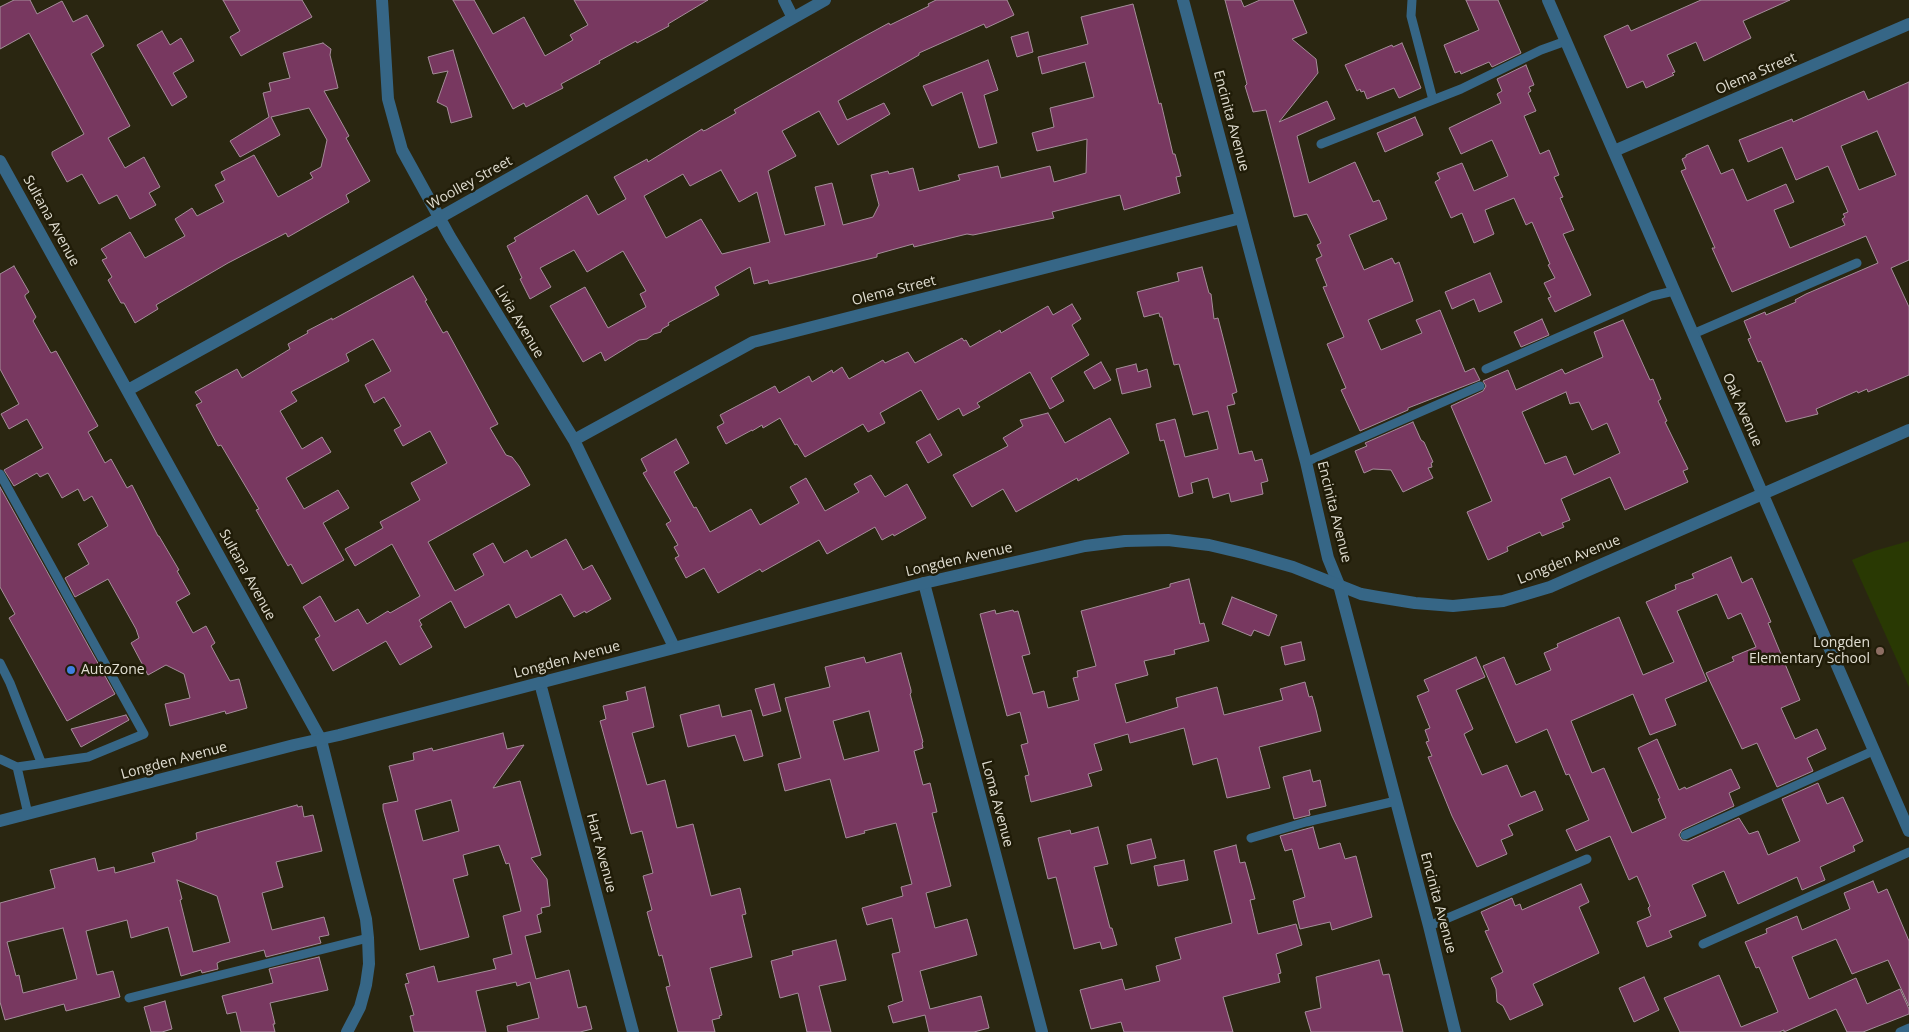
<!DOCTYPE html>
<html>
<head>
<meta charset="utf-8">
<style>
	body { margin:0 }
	canvas { display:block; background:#2a2611 }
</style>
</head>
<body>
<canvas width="1909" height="1032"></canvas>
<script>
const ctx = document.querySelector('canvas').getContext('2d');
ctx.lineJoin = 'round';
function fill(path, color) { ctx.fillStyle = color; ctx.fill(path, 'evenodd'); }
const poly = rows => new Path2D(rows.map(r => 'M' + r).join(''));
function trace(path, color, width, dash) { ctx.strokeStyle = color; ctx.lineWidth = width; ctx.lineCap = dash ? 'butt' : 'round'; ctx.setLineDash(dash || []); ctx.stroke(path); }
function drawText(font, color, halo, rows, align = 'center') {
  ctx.font = font + ' "Open Sans",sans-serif'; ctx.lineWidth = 5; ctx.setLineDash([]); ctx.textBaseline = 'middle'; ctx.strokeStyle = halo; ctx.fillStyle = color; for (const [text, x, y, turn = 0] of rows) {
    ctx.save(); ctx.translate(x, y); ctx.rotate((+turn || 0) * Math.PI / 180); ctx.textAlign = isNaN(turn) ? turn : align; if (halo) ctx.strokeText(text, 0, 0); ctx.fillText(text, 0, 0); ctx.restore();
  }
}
const green = poly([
	[1909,541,1909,687,1852,560,1874,551]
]);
const building = poly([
	[14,0,30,0,37,14,62,1,73,22,87,15,104,46,91,54,130,126,108,138,125,168,144,157,160,187,149,193,156,205,130,219,117,195,99,204,82,174,67,182,52,155,52,152,84,134,29,33,0,49,0,7,14,0],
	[223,0,302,0,312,17,241,56,230,37,240,31,223,0],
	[453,0,474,0,493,34,524,17,545,56,573,40,570,35,588,25,574,0,708,0,668,24,669,26,637,43,636,41,599,61,600,63,561,84,563,88,526,107,524,103,513,109,453,0],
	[936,0,1007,0,1014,15,986,28,984,24,919,53,919,55,838,101,847,120,884,103,890,114,838,145,819,111,782,131,796,156,768,171,785,235,825,225,815,187,832,183,843,225,873,217,879,205,871,175,888,171,889,174,913,168,919,191,960,180,958,175,998,166,1001,178,1050,166,1054,182,1086,173,1087,139,1037,151,1032,133,1054,127,1050,108,1094,97,1085,62,1042,74,1038,57,1088,44,1081,17,1133,4,1159,104,1161,103,1173,154,1175,154,1181,176,1176,177,1180,193,1124,210,1120,195,1052,212,1054,218,973,235,967,234,914,247,913,244,877,254,877,257,769,284,768,280,754,284,750,267,715,287,719,295,668,323,669,325,662,329,661,332,654,334,647,339,639,340,605,361,601,352,583,362,550,306,585,287,608,328,646,307,640,294,646,291,623,251,587,272,574,250,540,268,551,287,530,299,520,279,522,278,507,246,516,241,514,238,587,195,598,215,626,199,614,177,647,159,648,162,702,129,703,131,706,130,736,113,734,110,854,42,889,23,890,25,929,6,928,4,936,0],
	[721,170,739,202,757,192,770,242,722,254,701,219,666,238,644,196,683,174,690,186,721,170],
	[1225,0,1241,0,1244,7,1260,0,1293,0,1307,33,1292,39,1316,59,1318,73,1279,122,1327,101,1335,119,1297,136,1309,183,1355,162,1373,202,1379,200,1387,219,1349,235,1364,270,1392,258,1395,264,1399,262,1413,301,1368,320,1381,350,1422,333,1416,320,1440,310,1465,372,1474,368,1480,380,1408,408,1408,410,1360,431,1341,390,1346,388,1327,344,1344,337,1323,287,1327,286,1316,259,1322,256,1317,245,1321,243,1307,214,1294,217,1266,110,1253,112,1245,86,1247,84,1225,0],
	[1466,0,1498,0,1521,53,1492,67,1489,62,1461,74,1460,71,1455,73,1444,45,1479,30,1466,0],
	[1701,0,1790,0,1743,21,1751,38,1704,61,1696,42,1667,55,1675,72,1672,73,1674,75,1646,88,1643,81,1627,88,1604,36,1628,25,1631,31,1701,0],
	[162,31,170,45,181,38,194,61,173,73,187,97,172,106,137,45,162,31],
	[1028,32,1033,52,1017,57,1011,37,1028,32],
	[323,43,331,49,330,55,338,88,324,91,349,136,346,138,370,181,346,195,349,202,288,237,286,233,228,263,156,305,158,309,135,323,124,303,121,303,108,280,112,277,102,260,107,258,101,249,130,232,145,258,185,236,175,219,192,208,197,216,224,202,215,185,225,180,221,172,254,155,278,197,313,178,310,173,321,167,327,140,309,108,271,117,280,135,240,157,230,141,269,117,263,93,271,91,269,83,290,78,283,53,323,43],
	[1402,43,1421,88,1399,98,1394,88,1367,99,1364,91,1361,92,1360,89,1357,91,1345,65,1392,45,1393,47,1402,43],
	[453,50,472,117,451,123,447,107,437,102,448,71,433,74,428,57,453,50],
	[988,60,998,90,984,95,997,143,979,148,962,92,932,106,923,86,988,60],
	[1526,65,1534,85,1529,87,1531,91,1528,93,1536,111,1524,116,1540,154,1549,150,1559,175,1554,177,1563,197,1560,198,1574,230,1563,234,1591,295,1555,312,1548,298,1551,297,1544,283,1555,278,1548,265,1550,264,1532,222,1526,225,1514,198,1485,210,1494,234,1474,243,1462,213,1451,218,1435,182,1440,179,1437,173,1462,163,1474,191,1508,176,1492,140,1461,154,1449,128,1501,103,1497,94,1502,91,1497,79,1526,65],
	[1909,82,1909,260,1891,268,1909,307,1909,375,1868,392,1867,389,1858,393,1857,391,1816,409,1818,414,1786,422,1761,361,1758,362,1748,339,1751,338,1744,321,1765,312,1766,315,1796,302,1795,300,1806,294,1878,263,1866,236,1732,292,1712,248,1715,248,1681,171,1686,169,1682,159,1686,157,1686,155,1708,145,1721,174,1733,169,1747,201,1786,184,1794,202,1774,210,1790,248,1845,225,1842,219,1845,217,1843,214,1848,212,1828,166,1796,180,1782,147,1748,162,1739,140,1792,119,1793,122,1864,91,1868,100,1909,82],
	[1877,131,1896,175,1859,190,1841,146,1877,131],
	[1415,117,1423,135,1385,152,1377,133,1415,117],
	[14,266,29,292,25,295,25,297,36,317,33,321,51,353,56,351,98,426,88,432,105,463,111,459,127,488,132,485,158,536,159,536,179,570,177,571,190,594,176,602,193,633,206,626,215,643,211,646,230,681,239,679,247,708,226,714,225,711,170,726,165,704,190,698,184,674,166,665,148,675,131,643,139,638,136,629,108,579,75,597,65,578,89,564,78,544,108,526,92,496,84,501,78,489,62,498,48,473,40,477,37,473,14,486,4,470,43,448,27,419,9,429,1,414,19,404,0,369,0,274,14,266],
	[1202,267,1209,293,1211,294,1214,319,1218,318,1237,392,1232,394,1235,404,1227,406,1239,454,1252,451,1255,461,1262,459,1268,481,1261,483,1263,494,1231,502,1229,493,1213,498,1208,478,1191,483,1193,493,1179,497,1164,440,1160,441,1156,424,1175,419,1185,457,1218,449,1208,411,1193,415,1179,364,1174,365,1162,317,1160,317,1159,313,1144,317,1137,292,1179,281,1177,273,1202,267],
	[1490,273,1502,302,1479,312,1474,299,1452,309,1445,292,1490,273],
	[413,276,427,300,425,301,443,333,447,331,498,424,490,428,506,455,512,457,519,466,530,485,428,542,455,591,484,575,473,554,493,543,504,563,527,550,531,558,566,539,583,570,592,565,611,599,586,613,585,611,574,617,561,594,516,618,509,604,465,628,451,601,419,620,422,625,420,626,432,647,400,665,386,641,333,671,315,639,320,636,303,607,320,596,335,622,358,609,367,624,388,611,390,613,420,596,392,544,355,566,345,549,383,528,380,522,420,500,411,483,447,463,430,431,403,446,394,430,401,426,384,397,374,403,365,385,391,371,373,339,346,354,349,361,291,392,297,401,280,411,302,449,322,437,331,452,286,478,304,509,338,490,349,508,323,523,344,560,302,584,291,564,288,566,256,510,259,509,221,445,218,446,196,405,202,402,195,392,237,369,242,378,290,349,288,344,308,333,307,331,332,318,332,320,413,276],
	[1072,304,1081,319,1072,325,1089,355,1051,378,1064,401,1050,409,1030,372,977,403,980,407,963,416,959,408,938,420,921,390,880,413,885,423,868,432,863,424,805,457,797,444,795,445,780,418,763,428,762,425,752,431,752,430,726,444,717,427,724,423,720,415,775,386,779,393,809,376,812,382,832,370,833,373,842,367,849,379,883,360,885,363,908,352,915,363,962,338,964,341,966,340,970,347,1000,330,1001,333,1048,306,1053,315,1072,304],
	[1542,319,1549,335,1521,347,1514,332,1542,319],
	[1623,320,1650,380,1653,379,1661,399,1658,401,1667,421,1665,422,1688,469,1683,471,1688,482,1625,510,1610,477,1561,499,1570,520,1562,523,1564,527,1542,536,1540,532,1507,547,1508,551,1488,560,1467,512,1492,501,1451,406,1483,391,1486,386,1483,381,1508,370,1516,390,1562,369,1565,374,1603,357,1594,332,1623,320],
	[1566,392,1570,404,1579,402,1592,430,1607,423,1620,453,1574,475,1566,456,1545,464,1522,412,1566,392],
	[1101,362,1111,380,1094,389,1084,372,1101,362],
	[1136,364,1138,372,1147,369,1151,387,1122,394,1116,369,1136,364],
	[1048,413,1065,443,1110,418,1129,453,1078,481,1077,478,1016,512,1003,489,972,507,953,475,1008,446,1003,438,1023,426,1020,420,1048,413],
	[1413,422,1421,440,1424,442,1433,462,1431,463,1432,467,1428,468,1433,478,1403,492,1391,470,1373,469,1364,473,1355,451,1367,446,1365,443,1413,422],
	[930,434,942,455,928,463,916,442,930,434],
	[676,439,689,463,674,472,694,508,696,507,710,532,751,509,760,525,799,503,790,487,806,478,825,511,859,492,854,484,871,475,885,497,907,484,926,518,894,536,893,534,882,540,875,527,827,554,819,540,762,572,760,569,718,593,704,568,686,578,675,558,679,556,674,547,678,545,666,524,671,521,643,473,647,471,641,459,676,439],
	[0,487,115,694,67,721,9,618,15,614,0,587,0,487],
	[1731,557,1742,583,1752,578,1771,622,1768,623,1800,700,1781,708,1795,739,1817,729,1826,749,1807,758,1813,771,1777,787,1757,743,1742,749,1706,673,1734,661,1732,657,1756,647,1741,613,1728,619,1717,594,1677,611,1707,681,1665,699,1676,725,1650,735,1633,694,1571,721,1592,773,1604,768,1632,833,1666,818,1658,799,1660,798,1638,748,1657,739,1679,790,1685,787,1686,789,1731,769,1740,788,1729,793,1734,806,1682,830,1679,835,1682,840,1688,841,1739,818,1749,834,1758,831,1768,855,1800,841,1782,799,1818,783,1827,804,1843,797,1863,841,1853,846,1855,851,1820,867,1825,880,1802,890,1797,877,1738,904,1724,871,1692,885,1706,916,1669,931,1672,937,1647,947,1637,922,1651,916,1648,908,1650,906,1637,876,1629,880,1610,836,1576,851,1566,830,1589,820,1569,774,1566,775,1547,729,1516,743,1483,666,1504,657,1516,685,1551,670,1544,653,1558,647,1557,644,1619,617,1643,675,1674,662,1646,602,1676,589,1675,585,1694,578,1692,574,1731,557],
	[1189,579,1200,624,1204,623,1209,641,1174,650,1175,654,1144,661,1148,675,1115,684,1126,723,1178,707,1176,698,1217,687,1224,715,1283,700,1280,689,1305,682,1309,697,1312,696,1316,710,1321,731,1259,747,1270,788,1227,798,1217,758,1193,765,1184,728,1130,743,1128,734,1094,744,1102,770,1088,774,1092,786,1031,802,1025,776,1029,775,1021,745,1028,743,1020,712,1007,716,980,614,995,610,996,614,1013,610,1014,612,1018,611,1030,654,1022,656,1033,694,1044,691,1048,708,1079,700,1073,678,1078,677,1077,671,1096,666,1081,611,1170,587,1170,584,1189,579],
	[1232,597,1277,615,1269,636,1254,630,1251,636,1222,624,1232,597],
	[1301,642,1305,660,1285,665,1281,647,1301,642],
	[901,653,911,690,911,693,910,694,923,742,922,743,923,748,914,751,923,785,930,783,937,812,932,813,951,886,926,893,935,928,967,919,977,955,920,971,930,1009,981,996,989,1028,974,1032,929,1032,925,1015,893,1023,888,1006,903,1001,892,954,900,952,892,918,867,925,862,908,903,896,901,887,912,884,896,823,864,831,865,833,846,838,830,779,785,791,778,764,801,758,785,698,830,687,825,667,864,657,866,663,901,653],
	[869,711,879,751,844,760,833,721,869,711],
	[1476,657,1485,677,1456,690,1473,729,1464,734,1482,775,1507,765,1521,797,1535,791,1543,810,1508,825,1513,835,1501,840,1507,854,1477,867,1452,816,1428,757,1432,756,1426,742,1429,741,1425,730,1430,728,1417,696,1429,691,1424,680,1476,657],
	[774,684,781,711,763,716,755,689,774,684],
	[645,687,654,727,632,733,647,785,665,780,677,828,693,824,711,896,740,888,746,914,742,915,752,957,710,968,722,1015,719,1016,720,1018,712,1020,715,1032,678,1032,666,987,670,986,662,955,659,956,647,912,652,910,643,876,653,873,642,831,631,834,600,721,606,719,603,706,628,700,626,692,645,687],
	[719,705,722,717,751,710,763,756,744,761,735,735,688,747,680,715,719,705],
	[126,715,129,720,81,747,71,729,126,715],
	[503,733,507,749,524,745,493,788,520,781,541,855,531,858,547,879,550,906,541,908,542,913,537,915,541,932,525,936,536,979,569,970,578,1008,586,1006,592,1029,580,1032,508,1032,507,1026,539,1018,530,982,517,986,516,982,476,991,486,1032,414,1032,410,1016,414,1015,405,984,409,983,406,974,434,966,438,982,496,969,493,959,512,954,503,916,521,911,509,863,506,864,499,845,463,855,468,875,453,879,469,937,420,950,383,809,383,804,398,801,389,766,414,760,413,753,432,748,433,751,503,733],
	[451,800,459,831,423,841,415,810,451,800],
	[1310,770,1313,782,1320,780,1326,806,1309,810,1310,815,1294,819,1283,777,1310,770],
	[297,805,298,807,302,806,304,817,313,815,322,851,276,862,283,887,262,893,272,930,324,917,329,935,319,937,321,943,266,957,264,950,221,961,217,963,218,969,202,973,201,970,181,976,168,927,131,938,127,920,86,931,97,975,113,971,120,997,66,1011,64,1004,5,1020,0,1002,0,903,55,888,50,870,95,858,98,871,114,867,115,873,155,862,152,853,193,841,197,839,196,833,297,805],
	[177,880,217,896,230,942,193,952,180,900,182,899,177,880],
	[63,928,77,979,23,993,19,975,16,976,7,942,63,928],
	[1098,827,1108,864,1094,867,1110,928,1112,928,1117,945,1102,949,1100,942,1074,949,1056,877,1048,879,1038,838,1070,830,1071,834,1098,827],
	[1313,827,1319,849,1340,843,1345,859,1356,856,1372,917,1332,930,1330,922,1300,929,1293,901,1305,897,1292,849,1285,851,1280,836,1313,827],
	[1151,839,1156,858,1131,864,1127,845,1151,839],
	[1236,845,1240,863,1245,862,1255,899,1250,900,1258,934,1296,924,1302,945,1276,954,1281,973,1278,974,1280,982,1223,997,1233,1032,1124,1032,1121,1022,1091,1029,1080,990,1122,979,1125,990,1160,981,1156,966,1181,959,1175,938,1232,923,1214,851,1236,845],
	[1184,860,1188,880,1158,886,1154,866,1184,860],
	[1873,881,1878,893,1887,889,1909,941,1909,1006,1888,960,1852,974,1836,939,1792,957,1809,999,1856,978,1867,1004,1900,989,1909,1009,1909,1014,1863,1032,1847,1032,1836,1009,1784,1032,1784,1030,1779,1032,1680,1032,1664,998,1719,975,1741,1027,1778,1012,1759,967,1756,968,1745,942,1767,933,1766,929,1797,916,1802,930,1850,909,1844,893,1873,881],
	[1581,884,1589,902,1579,907,1599,953,1533,984,1543,1005,1510,1020,1503,1006,1497,1002,1496,989,1491,978,1503,972,1485,931,1489,930,1481,912,1512,898,1515,906,1520,904,1522,910,1581,884],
	[836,940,846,980,819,986,831,1032,807,1032,798,993,780,998,771,961,793,955,792,951,836,940],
	[319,957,328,990,270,1003,275,1024,273,1024,275,1032,241,1032,236,1012,227,1014,222,996,273,983,269,969,319,957],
	[1379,960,1383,975,1389,974,1403,1032,1311,1032,1305,1012,1321,1008,1316,977,1379,960],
	[1644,977,1659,1010,1634,1022,1619,988,1644,977],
	[165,1001,172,1029,162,1032,151,1032,144,1007,165,1001]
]);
const service = poly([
	[1412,0,1411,16,1433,100],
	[1321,144,1461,89,1541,50,1566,41],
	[1693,334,1857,263],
	[1486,369,1652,296,1674,291],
	[1306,462,1480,386],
	[0,474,144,734,88,757,17,767,28,814],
	[0,663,10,683,41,762],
	[0,759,17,767],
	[1685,835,1873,751],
	[1251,838,1306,822,1396,801],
	[1429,926,1587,859],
	[1703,944,1909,852],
	[129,998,368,938],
	[1900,1032,1909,1028]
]);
const minor = poly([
	[382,0,388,99,402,150,450,237,574,440,674,647],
	[784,0,793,18],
	[1183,0,1306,462,1328,558,1339,585],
	[1614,151,1909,24],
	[0,161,321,740,366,919,368,938,369,964,366,985,360,1007,347,1032],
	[128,390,439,218,825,0],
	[574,440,753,342,1241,218],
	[924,583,1042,1032],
	[540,683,633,1032]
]);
const tertiary = poly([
	[1548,0,1909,831],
	[1339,585,1429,926,1455,1032],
	[0,821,294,745,339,735,924,583,1085,546,1125,541,1168,540,1209,545,1247,554,1293,567,1361,594,1378,597,1415,603,1453,606,1503,601,1550,587,1909,430]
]);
const markers = [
	[1880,651,5,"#8d6e63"],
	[71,670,5,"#3f7fe0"]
];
const streetNames = [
	["Olema Street",1756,74,-23],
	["Encinita Avenue",1231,121,75],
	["Woolley Street",470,183,-29],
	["Sultana Avenue",51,221,61],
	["Olema Street",894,291,-14],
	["Livia Avenue",519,322,59],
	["Oak Avenue",1742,410,66],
	["Encinita Avenue",1334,512,76],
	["Longden Avenue",959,560,-13],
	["Longden Avenue",1569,560,-22],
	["Sultana Avenue",247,575,61],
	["Longden Avenue",567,660,-15],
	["Longden Avenue",174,761,-15],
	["Loma Avenue",997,804,75],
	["Hart Avenue",601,853,75],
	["Encinita Avenue",1438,903,75]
];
const poiNames = [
	["Longden",1870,643],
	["Elementary School",1870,659],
	["AutoZone",81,670,"left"]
];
fill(green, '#293903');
fill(building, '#783860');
trace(building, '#a58d9a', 1);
trace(service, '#366686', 9);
trace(minor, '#366686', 12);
trace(tertiary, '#366686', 12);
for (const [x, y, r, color] of markers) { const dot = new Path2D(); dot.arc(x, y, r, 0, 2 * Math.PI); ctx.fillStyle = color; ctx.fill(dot); trace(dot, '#201c08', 2); }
drawText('14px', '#e0ddd1', '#201c08', streetNames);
drawText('14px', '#e0ddd1', '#201c08', poiNames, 'right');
</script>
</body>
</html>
